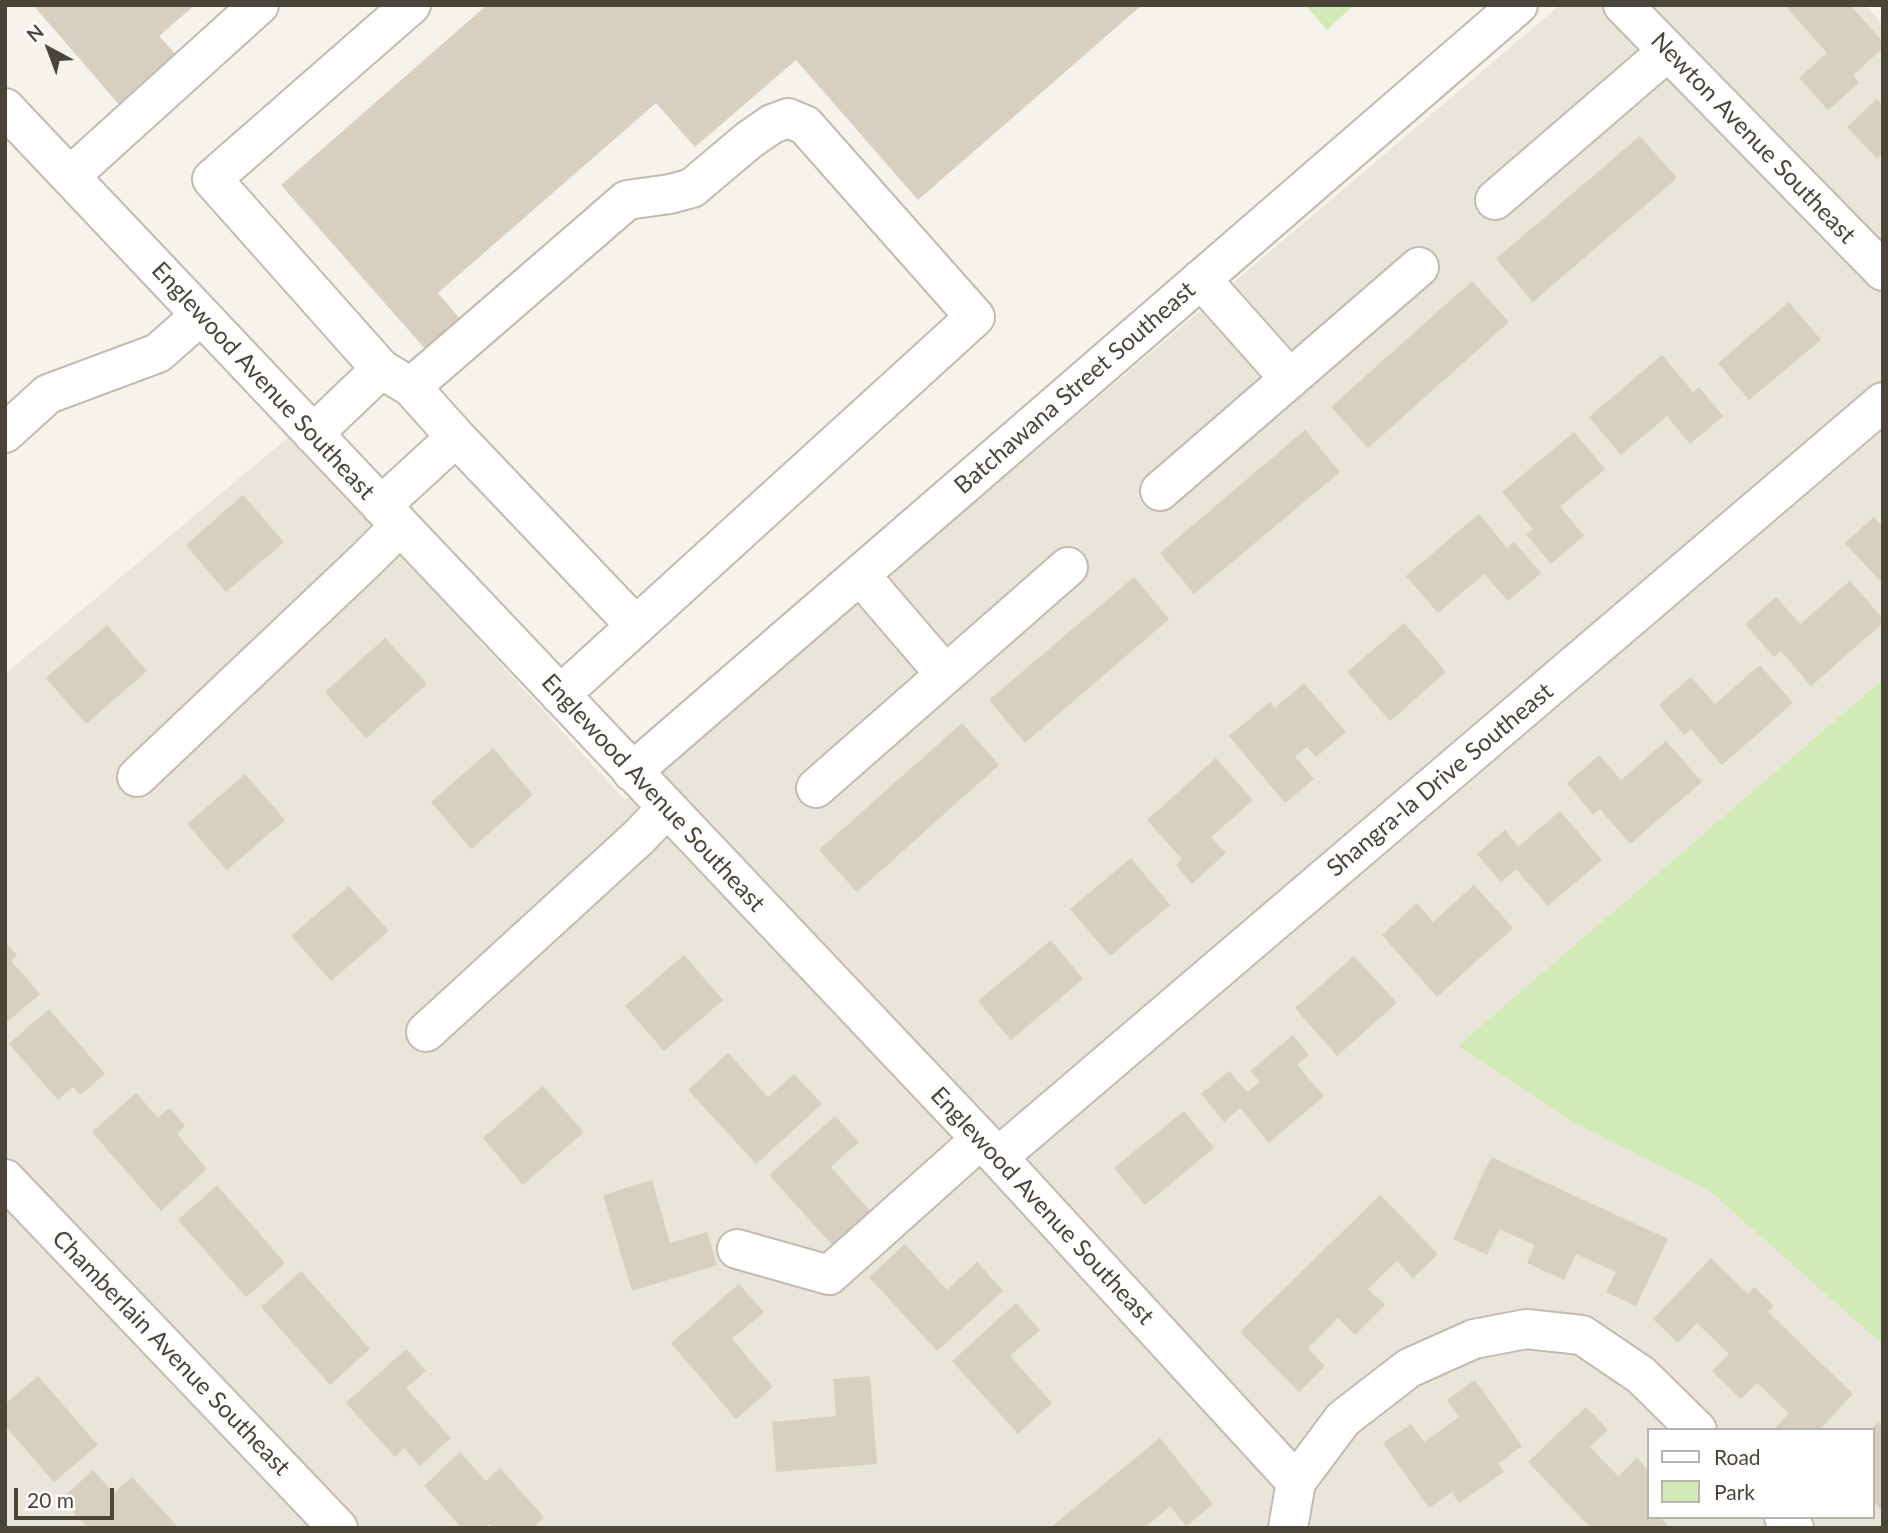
<!DOCTYPE html>
<html>
<head>
<meta charset="utf-8">
<style>
	body { margin:0 }
	#map { position:relative; width:1888px; height:1533px; overflow:hidden; background:#f6f3ec; font-family:Lato,sans-serif }
	canvas { display:block }
	.frame { position:absolute; inset:0; border:7px solid #4b4439; pointer-events:none }
	.legend { position:absolute; left:1647px; top:1428px; width:228px; height:91px; box-sizing:border-box; background:#fff; border:2px solid #b7b4b0; margin:0; padding:9px 12px; list-style:none; font-size:21px; color:#4b4439 }
	.legend li { display:flex; align-items:center; gap:14px; height:35px }
	.legend b { width:35px; border:2px solid #b7b4b0 }
	.north { position:absolute; left:14px; top:14px; width:70px; height:70px; -webkit-text-stroke:5px #fff; paint-order:stroke; rotate:319deg; font-size:19px; font-weight:700; line-height:28px; text-align:center; color:#4b4439 }
	.north::after { content:''; display:block; margin:auto; width:24px; height:32px; background:#4b4439; clip-path:polygon(50% 0,100% 100%,50% 72%,0 100%) }
	.scale { position:absolute; left:14px; top:1488px; width:100px; height:32px; box-sizing:border-box; border:4px solid #4b4439; border-top:0; padding-left:9px; font-size:21px; line-height:24px; white-space:nowrap; color:#4b4439; -webkit-text-stroke:5px #fff; paint-order:stroke }
</style>
</head>
<body>
<div id="map">
<canvas width="1888" height="1533"></canvas>
<div class="frame"></div>
<ul class="legend">
<li><b style="height:9px;background:#fff"></b>Road</li>
<li><b style="height:19px;background:#d2eab5"></b>Park</li>
</ul>
<div class="north">N</div>
<div class="scale">20 m</div>
</div>
<script>
const ctx = document.querySelector('canvas').getContext('2d');
ctx.lineJoin = 'round';
function fill(path, color) { ctx.fillStyle = color; ctx.fill(path, 'evenodd'); }
const poly = rows => new Path2D(rows.map(r => 'M' + r).join(''));
function trace(path, color, width, dash) { ctx.strokeStyle = color; ctx.lineWidth = width; ctx.lineCap = dash ? 'butt' : 'round'; ctx.setLineDash(dash || []); ctx.stroke(path); }
function drawText(font, color, halo, rows, align = 'center') {
  ctx.font = font + ' Lato,sans-serif'; ctx.lineWidth = 5; ctx.setLineDash([]); ctx.textBaseline = 'middle'; ctx.strokeStyle = halo; ctx.fillStyle = color; for (const [text, x, y, turn = 0] of rows) {
    ctx.save(); ctx.translate(x, y); ctx.rotate((+turn || 0) * Math.PI / 180); ctx.textAlign = isNaN(turn) ? turn : align; if (halo) ctx.strokeText(text, 0, 0); ctx.fillText(text, 0, 0); ctx.restore();
  }
}
const residential = poly([
	[1560,5,1865,5,1883,24,1883,679,1459,1046,1573,1122,1708,1190,1883,1345,1883,1528,5,1528,5,674,291,435,625,800],
	[1648,1430,1872,1430,1872,1517,1648,1517]
]);
const green = poly([
	[1305,5,1354,5,1327,30],
	[1883,679,1883,1345,1708,1190,1573,1122,1458,1046]
]);
const building = poly([
	[33,5,195,5,159,36,179,58,122,108],
	[487,5,1142,5,918,200,796,60,695,147,656,103,438,293,461,320,426,350,281,185],
	[1789,5,1850,5,1883,42,1883,48,1853,75,1859,83,1828,110,1799,78,1827,53,1787,8],
	[1877,99,1883,105,1883,152,1877,158,1847,127],
	[1640,136,1677,178,1533,302,1496,259],
	[1472,281,1509,322,1368,448,1331,407],
	[1789,302,1821,340,1749,400,1718,363],
	[1662,355,1693,392,1699,387,1723,416,1690,444,1667,416,1621,455,1589,417],
	[1305,430,1340,472,1194,594,1160,553],
	[1574,432,1605,469,1560,507,1584,536,1551,564,1526,534,1533,529,1502,492],
	[243,495,284,542,226,592,186,545],
	[1479,514,1507,548,1514,542,1541,573,1508,601,1484,574,1438,613,1406,576],
	[1874,517,1883,528,1883,584,1845,543],
	[1134,577,1169,619,1025,743,989,700],
	[1850,581,1883,619,1883,623,1811,686,1781,651,1774,657,1745,624,1776,597,1800,624],
	[1404,623,1446,672,1390,721,1347,672],
	[107,625,147,671,86,724,46,678],
	[385,638,427,684,366,738,325,692],
	[1760,665,1793,703,1722,765,1691,729,1684,735,1659,705,1691,677,1715,704],
	[1304,683,1346,732,1316,757,1307,747,1295,756,1314,779,1285,803,1229,736,1270,702,1275,708],
	[962,723,999,765,857,892,819,850],
	[1666,741,1702,782,1630,844,1600,809,1593,815,1567,783,1599,755,1621,780],
	[493,748,533,795,471,849,431,802],
	[1216,758,1253,800,1211,837,1226,853,1192,884,1176,865,1182,859,1147,820],
	[245,774,285,820,227,870,187,824],
	[1560,811,1602,860,1548,906,1516,869,1501,882,1477,854,1505,830,1518,847],
	[1131,858,1170,905,1110,956,1070,909],
	[1474,885,1513,928,1437,997,1382,935,1417,903,1433,922],
	[349,886,389,931,331,981,291,936],
	[1051,940,1083,979,1011,1040,978,1001],
	[5,942,17,955,11,961,40,994,5,1024],
	[684,955,723,1000,664,1051,625,1006],
	[1354,956,1397,1003,1337,1056,1295,1008],
	[49,1009,105,1074,80,1095,73,1087,58,1100,9,1044],
	[1293,1035,1309,1055,1297,1065,1324,1096,1269,1143,1240,1108,1224,1122,1201,1094,1229,1071,1247,1092,1260,1082,1250,1071],
	[728,1053,768,1097,794,1074,822,1104,756,1164,688,1090],
	[543,1086,584,1132,523,1185,483,1138],
	[136,1093,158,1118,170,1108,185,1126,177,1134,207,1169,161,1211,92,1132],
	[1184,1111,1214,1148,1145,1205,1114,1168],
	[835,1116,859,1142,831,1167,873,1214,835,1248,769,1175],
	[1491,1157,1668,1239,1636,1306,1606,1292,1616,1272,1576,1254,1564,1280,1527,1263,1535,1245,1499,1229,1487,1255,1453,1239],
	[652,1180,670,1243,707,1232,717,1265,632,1291,603,1195],
	[217,1185,285,1263,246,1297,178,1220],
	[1380,1195,1438,1254,1413,1278,1397,1261,1368,1289,1385,1305,1355,1335,1338,1318,1308,1348,1325,1366,1299,1392,1240,1332],
	[905,1244,947,1290,977,1262,1003,1291,937,1351,869,1277],
	[1711,1258,1748,1294,1754,1287,1774,1306,1768,1312,1853,1394,1819,1430,1773,1430,1789,1413,1757,1383,1741,1399,1712,1371,1729,1354,1697,1323,1678,1343,1653,1319],
	[301,1271,370,1349,330,1385,261,1307],
	[739,1284,764,1312,732,1339,773,1387,736,1419,671,1343],
	[1016,1303,1040,1330,1010,1356,1052,1403,1018,1434,952,1361],
	[406,1349,426,1371,406,1388,451,1438,420,1466,404,1448,395,1457,346,1403],
	[38,1376,98,1445,54,1482,5,1426,5,1404],
	[870,1376,877,1464,776,1472,772,1422,836,1416,833,1379],
	[1475,1380,1522,1446,1498,1464,1504,1472,1459,1503,1452,1492,1429,1508,1383,1443,1411,1424,1424,1442,1459,1417,1447,1400],
	[1586,1407,1608,1430,1590,1447,1618,1476,1637,1458,1648,1470,1648,1517,1660,1517,1670,1528,1591,1528,1528,1462],
	[1878,1422,1883,1428,1883,1512,1872,1500,1872,1430,1870,1430],
	[1160,1438,1213,1504,1186,1526,1170,1506,1144,1528,1050,1528],
	[460,1452,486,1481,500,1468,544,1517,533,1528,492,1528,489,1524,485,1528,462,1528,424,1486],
	[93,1470,114,1493,132,1477,179,1528,88,1528,61,1499]
]);
const minor = poly([
	[411,5,212,179,381,369,411,387,627,200,670,194,692,188,749,140,772,124,788,118,805,125,975,317,560,695],
	[1623,5,1883,271],
	[5,108,981,1139,1296,1482],
	[70,176,259,5],
	[1495,200,1668,51],
	[1201,279,1290,379],
	[411,387,456,437],
	[5,433,48,394,158,353,201,315],
	[313,434,381,369],
	[1160,491,1419,267],
	[381,506,456,437,636,626],
	[860,575,945,674],
	[632,772,1518,5],
	[137,777,367,559,400,526],
	[816,788,1068,567],
	[426,1032,638,838,667,808],
	[998,1157,1883,402],
	[5,1179,338,1528],
	[737,1249,829,1275,981,1139],
	[1784,1517,1794,1528],
	[1288,1528,1296,1482,1343,1419,1409,1368,1474,1339,1526,1329,1582,1335,1641,1375,1697,1430]
]);
const streetNames = [
	["Newton Avenue Southeast",1753,138,46],
	["Englewood Avenue Southeast",263,381,47],
	["Batchawana Street Southeast",1075,388,-41],
	["Shangra-la Drive Southeast",1440,780,-40],
	["Englewood Avenue Southeast",653,793,47],
	["Englewood Avenue Southeast",1042,1206,47],
	["Chamberlain Avenue Southeast",171,1353,46]
];
fill(residential, '#eae5da');
fill(green, '#d2eab5');
fill(building, '#d8cfc1');
trace(minor, '#c2bbae', 42);
trace(minor, '#fff', 38);
drawText('24px', '#4b4439', '#fff', streetNames);
</script>
</body>
</html>
